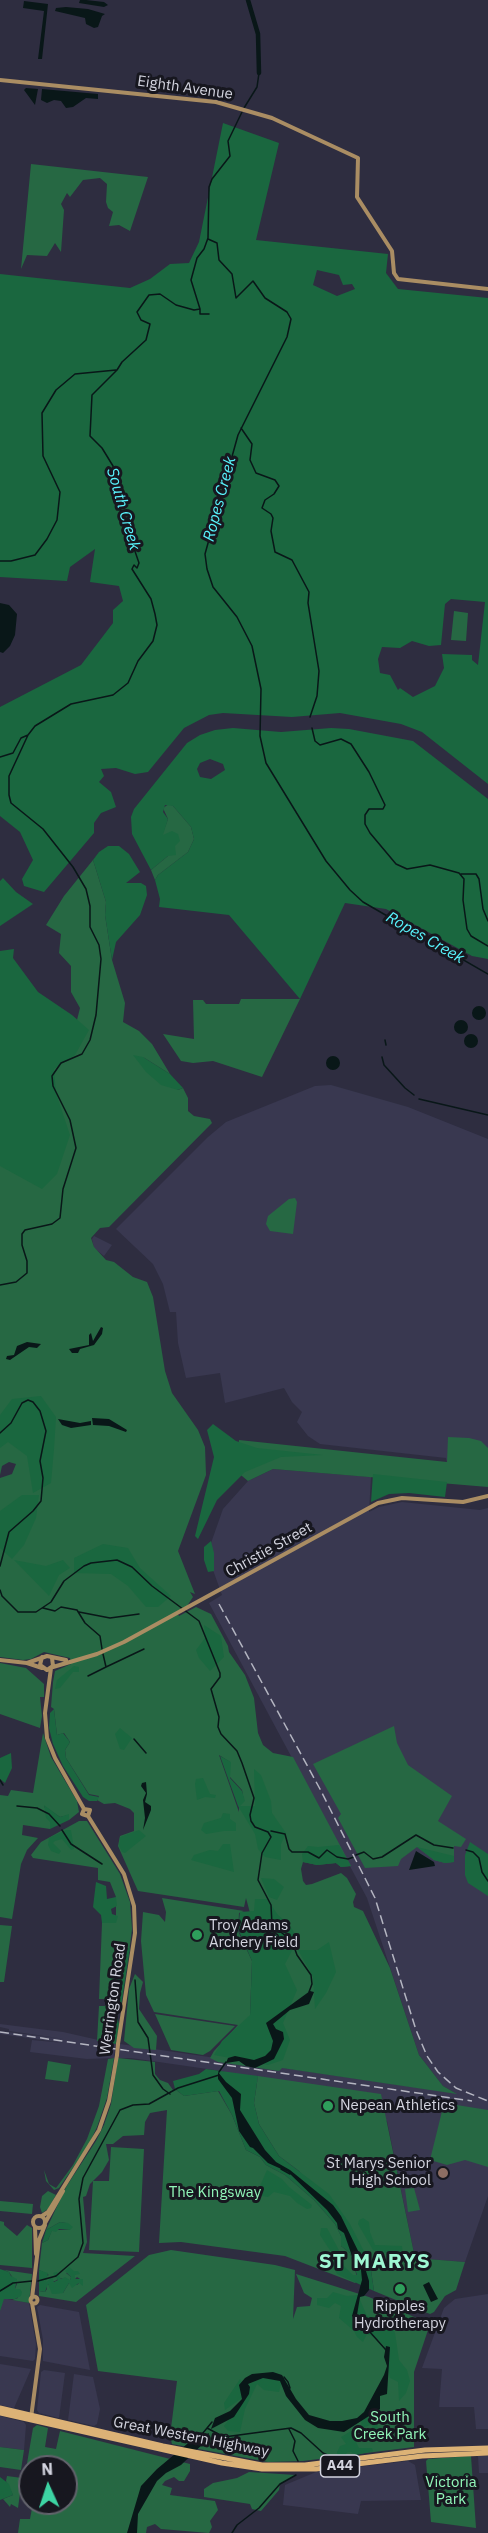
<!DOCTYPE html>
<html>
<head>
<meta charset="utf-8">
<style>
	body { margin:0 }
	#map { position:relative; width:488px; height:2533px; overflow:hidden; background:#2e2d40; font-family:"IBM Plex Sans",sans-serif }
	canvas { display:block }
	.north { position:absolute; left:18px; top:2455px; width:60px; height:60px; box-sizing:border-box; background:#17171f; border:2px solid #62636c; border-radius:50%; rotate:357deg; font-size:16px; font-weight:700; line-height:24px; text-align:center; color:#d3d4df }
	.north::after { content:''; display:block; margin:auto; width:21px; height:27px; background:#3dd4a3; clip-path:polygon(50% 0,100% 100%,50% 72%,0 100%) }
</style>
</head>
<body>
<div id="map">
<canvas width="488" height="2533"></canvas>
<div class="north">N</div>
</div>
<script>
const ctx = document.querySelector('canvas').getContext('2d');
ctx.lineJoin = 'round';
function fill(path, color) { ctx.fillStyle = color; ctx.fill(path, 'evenodd'); }
const poly = rows => new Path2D(rows.map(r => 'M' + r).join(''));
function trace(path, color, width, dash) { ctx.strokeStyle = color; ctx.lineWidth = width; ctx.lineCap = dash ? 'butt' : 'round'; ctx.setLineDash(dash || []); ctx.stroke(path); }
function drawText(font, color, halo, rows, align = 'center') {
  ctx.font = font + ' "IBM Plex Sans",sans-serif'; ctx.lineWidth = 6; ctx.setLineDash([]); ctx.textBaseline = 'middle'; ctx.strokeStyle = halo; ctx.fillStyle = color; for (const [text, x, y, turn = 0] of rows) {
    ctx.save(); ctx.translate(x, y); ctx.rotate((+turn || 0) * Math.PI / 180); ctx.textAlign = isNaN(turn) ? turn : align; if (halo) ctx.strokeText(text, 0, 0); ctx.fillText(text, 0, 0); ctx.restore();
  }
}
const built = poly([
	[331,1085,408,1107,488,1139,488,1468,447,1463,446,1458,320,1444,308,1436,297,1422,302,1412,292,1402,284,1388,225,1403,220,1373,186,1378,178,1343,176,1312,170,1312,163,1284,153,1264,116,1229,208,1137,226,1122,315,1086],
	[94,1236,112,1245,104,1256,94,1248,92,1239],
	[273,1469,371,1477,369,1512,379,1507,402,1502,480,1510,488,1508,488,2196,465,2262,415,2258,387,2121,221,2071,131,2058,118,2058,120,2044,455,2093,443,2086,419,2055,367,1898,209,1603,222,1595,213,1570,211,1543,223,1509,248,1481],
	[0,2024,63,2032,116,2044,114,2058,87,2059,30,2052,32,2040,64,2043,0,2034,0,2031,65,2039,9,2031,9,2029,0,2027],
	[488,2294,488,2429,476,2429,474,2407,439,2407,442,2369,422,2368,444,2308,455,2299],
	[2,2298,29,2303,36,2344,35,2359,33,2361,0,2356,0,2300],
	[40,2305,79,2312,90,2370,43,2361,43,2340,37,2307],
	[0,2364,31,2369,14,2408,0,2405],
	[44,2370,65,2373,59,2418,39,2413,37,2410,41,2372],
	[74,2374,93,2377,100,2409,97,2424,94,2426,68,2420],
	[0,2416,24,2422,26,2425,24,2450,1,2447,0,2449],
	[478,2456,488,2456,488,2473,479,2473],
	[408,2461,415,2465,421,2500,361,2501,358,2514,283,2505,285,2485,316,2472]
]);
const green = poly([
	[31,164,148,177,130,231,119,225,109,226,113,212,108,208,106,202,107,184,100,178,83,180,70,197,67,193,61,204,64,210,61,252,55,243,47,256,27,255,21,269],
	[454,611,468,613,466,641,451,640],
	[169,804,173,806,191,827,194,839,188,852,158,875,155,880,151,870,168,856,162,835,168,819,163,808],
	[93,860,106,902,105,915,112,960,125,1003,123,1022,139,1031,152,1044,170,1074,143,1057,178,1090,183,1088,188,1098,188,1111,194,1116,210,1119,212,1123,109,1227,100,1228,91,1238,94,1247,106,1260,114,1262,133,1277,147,1282,153,1297,165,1371,172,1393,198,1430,205,1447,206,1475,178,1551,195,1594,190,1592,193,1597,187,1606,176,1612,179,1616,196,1607,211,1614,219,1629,228,1646,229,1652,245,1675,254,1698,258,1733,263,1745,273,1753,293,1757,351,1866,341,1867,336,1863,317,1865,303,1862,301,1869,303,1881,306,1885,312,1884,341,1873,347,1878,356,1894,353,1902,354,1907,363,1911,390,1968,419,2055,443,2086,457,2094,282,2068,279,2071,218,2062,210,2058,214,2051,238,2025,154,2012,146,1995,141,1941,143,1912,159,1915,165,1922,166,1912,162,1898,244,1911,239,1913,238,1931,252,1961,250,2015,259,2017,253,1924,246,1898,244,1907,138,1891,118,1846,120,1836,134,1831,134,1813,130,1809,115,1803,104,1804,97,1800,99,1796,89,1794,66,1758,65,1750,70,1742,64,1733,57,1735,54,1709,51,1707,53,1682,55,1671,71,1664,70,1658,44,1652,31,1659,23,1660,0,1657,0,1478,12,1474,16,1464,9,1462,2,1466,0,1475,0,1149,30,1090,76,1024,80,1008,71,992,71,966,59,953,61,934,46,925,64,896],
	[219,1755,230,1762,230,1777,242,1790,244,1801,239,1806,239,1812],
	[241,999,300,999,262,1077,213,1061,193,1063,181,1061,163,1034,194,1039,193,1000,203,1000,206,1004,239,1004],
	[295,1198,297,1202,293,1234,270,1231,266,1224,268,1216,289,1199],
	[448,1437,469,1438,481,1441,488,1448,488,1487,273,1469,248,1481,236,1471,239,1440,447,1462],
	[0,1663,26,1668,44,1684,44,1697,40,1697,42,1716,40,1728,0,1714],
	[394,1726,397,1743,408,1765,452,1796,438,1821,466,1839,461,1847,454,1846,454,1862,445,1863,434,1860,417,1847,401,1859,398,1866,365,1868,338,1818,341,1814,313,1764],
	[43,1733,51,1757,77,1801,79,1812,69,1820,69,1815,60,1817,44,1806,51,1822,50,1829,23,1825,22,1835,38,1838,27,1850,21,1864,12,1919,0,1917,0,1795,8,1796,11,1790,33,1793],
	[79,1821,87,1821,120,1874,130,1902,132,1929,129,1953,112,1992,107,2036,110,2043,97,2041,99,2006,105,2006,106,2002,104,1999,99,1999,102,1923,116,1923,116,1897,110,1882,98,1880,98,1868,33,1858,31,1855,41,1842],
	[0,1925,12,1926,4,1982,0,1982],
	[135,1974,143,1982,140,1993,139,2009,157,2036,156,2050,134,2048,124,2041,129,1989],
	[155,2014,235,2026,210,2051,203,2055,171,2050],
	[114,2058,107,2098,97,2127,88,2146,59,2188,54,2190,46,2181,44,2170,49,2184,56,2188,73,2165,87,2139,99,2106,108,2059],
	[118,2058,155,2062,155,2074,160,2080,168,2083,173,2090,175,2089,184,2096,218,2091,232,2115,246,2150,260,2157,266,2165,285,2175,314,2200,335,2224,341,2236,341,2246,350,2253,358,2280,355,2283,285,2256,181,2242,159,2243,167,2110,150,2113,145,2122,144,2135,123,2136,113,2144,106,2144,109,2160,102,2172,90,2184,86,2196,83,2197,87,2242,83,2253,135,2256,76,2302,39,2296,39,2291,45,2292,47,2289,47,2284,63,2293,69,2283,77,2285,79,2283,80,2279,77,2277,74,2280,74,2271,66,2273,71,2277,70,2281,60,2278,55,2281,49,2281,39,2285,39,2278,49,2275,39,2270,42,2243,48,2240,52,2230,70,2230,66,2223,60,2222,46,2230,66,2187,96,2141,104,2125,111,2104],
	[48,2061,71,2065,68,2082,45,2079],
	[258,2076,381,2094,415,2258,465,2262,456,2290,445,2296,434,2312,430,2314,374,2291,370,2263,299,2171,279,2156,259,2124,254,2103],
	[444,2103,488,2110,488,2167,465,2160,447,2165,430,2160],
	[111,2147,144,2149,139,2252,89,2250,93,2181,109,2181],
	[414,2188,420,2210,408,2212,405,2189],
	[48,2191,56,2195,48,2209,42,2213,40,2207,42,2196],
	[0,2201,33,2204,32,2214,0,2211],
	[0,2221,4,2222,4,2225,17,2236,27,2225,32,2228,32,2268,0,2265],
	[171,2250,275,2265,295,2270,293,2319,297,2307,310,2306,312,2298,304,2293,296,2274,369,2297,430,2324,414,2372,414,2447,303,2461,268,2462,172,2444,170,2436,177,2381,98,2371,86,2305,149,2255],
	[4,2270,32,2274,29,2303,12,2300,18,2298,15,2289,17,2284,9,2272],
	[37,2425,48,2428,45,2447,56,2449,60,2431,190,2464,190,2471,184,2481,179,2481,174,2477,165,2481,162,2485,172,2488,170,2495,215,2501,218,2510,210,2521,212,2527,209,2533,161,2529,155,2524,147,2527,146,2533,18,2533,20,2519,30,2519,33,2503,66,2503,66,2467,30,2467,30,2494,22,2493,33,2428],
	[0,2447,24,2450,21,2470,0,2467],
	[471,2456,476,2528,431,2522,426,2461,428,2459],
	[249,2472,296,2475,280,2484,279,2490,261,2511,252,2509,250,2504,204,2497,204,2489,213,2483,237,2478],
	[7,2476,22,2478,18,2508,11,2504,10,2507,3,2499,13,2495,6,2481]
]);
const forest = poly([
	[223,123,279,143,256,240,388,254,386,273,398,289,488,298,488,784,422,732,401,724,340,713,292,717,223,713,209,715,184,728,148,772,135,774,116,768,101,769,104,776,99,782,111,792,116,807,101,813,94,823,94,833,44,892,24,886,22,879,33,860,20,832,0,816,0,707,81,665,113,623,113,610,123,601,119,586,90,582,95,549,70,567,67,581,0,577,0,274,130,288,150,279,170,264,189,263,199,242],
	[317,270,339,275,343,285,352,284,355,289,337,296,313,285],
	[451,599,485,602,478,665,472,660,472,655,442,654,444,668,435,686,413,697,400,688,398,690,390,675,380,673,378,659,382,647,400,648,412,641,429,646,441,645,445,604],
	[233,728,281,732,331,728,349,729,413,741,488,799,488,959,472,956,386,909,345,903,300,999,229,915,159,907,160,899,155,880,158,875,188,852,194,839,191,827,173,806,165,805,163,812,168,819,163,835,172,831,178,834,180,841,175,846,176,855,168,856,151,870,132,834,131,817,134,809,187,743,200,735,215,730],
	[210,759,223,764,225,770,211,779,200,777,197,769,200,763],
	[108,846,119,846,129,854,140,872,126,883,141,883,146,886,147,895,140,915,116,942,112,960,105,915,106,902,93,860,99,852],
	[3,878,16,892,33,904,0,926,0,881],
	[14,949,13,958,38,992,72,1015,89,1030,75,1055,54,1069,56,1093,70,1135,57,1174,42,1189,0,1166,0,951],
	[133,1055,143,1057,170,1074,183,1088,178,1090,161,1085,146,1072],
	[41,1396,56,1417,54,1449,51,1483,33,1493,27,1456,8,1442,0,1448,0,1415,12,1399],
	[213,1424,236,1441,257,1448,323,1455,281,1457,245,1472,217,1500,198,1539,195,1536,214,1457,207,1430],
	[373,1474,447,1482,445,1497,409,1493,389,1494,371,1502],
	[22,1495,39,1495,36,1518,24,1545,12,1559,0,1548,0,1511],
	[211,1541,214,1553,214,1571,208,1572,204,1560,204,1547],
	[103,1544,128,1548,140,1568,171,1596,158,1607,146,1607,128,1586,111,1574,74,1573,74,1558],
	[14,1560,46,1566,63,1560,70,1568,59,1575,49,1596],
	[204,1625,221,1636,224,1657,210,1671,199,1658,196,1650,205,1638],
	[74,1666,79,1667,79,1672,73,1672,60,1688,55,1689,57,1680],
	[54,1709,57,1735,63,1733,70,1742,65,1750,66,1758,89,1795,99,1797,97,1801,89,1801,83,1797,63,1766,53,1744,49,1728,50,1713],
	[120,1728,132,1738,124,1750,120,1749,115,1734],
	[11,1753,12,1768,5,1783,0,1779,0,1758],
	[220,1756,231,1762,230,1778,242,1791,245,1801,240,1806,255,1806,254,1769,261,1775,271,1801,272,1813,286,1833,281,1844,281,1860,265,1857,258,1849,255,1834,238,1806],
	[203,1778,210,1794,216,1795,215,1798,205,1797,197,1800,195,1784,196,1779],
	[44,1805,60,1817,69,1814,69,1820,50,1829,50,1822,46,1818],
	[223,1813,230,1814,230,1819,236,1823,236,1831,224,1831,206,1834,201,1830,204,1823,221,1818],
	[66,1830,71,1830,74,1849,71,1850,62,1839,55,1841,53,1843,61,1851,59,1854,51,1851,48,1845,49,1838],
	[139,1830,146,1836,125,1853,122,1852,119,1846,120,1837],
	[470,1842,488,1854,488,1896,468,1883,465,1875,465,1855],
	[223,1844,230,1844,234,1872,191,1860,194,1855,210,1850,218,1851],
	[339,1845,351,1866,341,1867,336,1863,317,1865,303,1862,302,1854,308,1846,318,1847],
	[417,1847,454,1856,454,1862,445,1863,434,1860],
	[261,1878,274,1879,284,1887,277,1900,269,1897],
	[96,1882,106,1886,107,1899,116,1897,117,1906,111,1909,112,1914,118,1916,116,1923,102,1923,101,1915,93,1907],
	[255,1899,267,1899,278,1915,289,1924,298,1939,285,1964,297,1990,283,2023,290,2040,283,2060,268,2065,214,2055,222,2041,250,2015,252,1961,238,1929,240,1912,254,1911],
	[329,1942,336,1972,326,1993,315,2009,313,1977,298,1950,317,1950],
	[125,1948,130,1948,121,2007,117,2017,119,2024,116,2044,110,2043,107,2036,112,1992,118,1980,119,1969,117,1966],
	[206,2069,258,2076,254,2103,259,2124,279,2156,329,2194,350,2224,370,2263,374,2291,337,2274,331,2262,333,2255,320,2235,321,2228,327,2228,341,2254,344,2266,353,2275,357,2275,350,2253,341,2246,341,2236,335,2224,314,2200,285,2175,266,2165,260,2157,246,2150,232,2115,219,2091,184,2096,175,2089,173,2081,199,2074],
	[267,2170,282,2179,289,2187,312,2205,311,2208,307,2209,297,2203,290,2196,274,2192,268,2197,262,2196,260,2186],
	[363,2218,369,2222,370,2232,375,2245,402,2246,403,2257,373,2250,358,2224,359,2220],
	[60,2222,68,2223,73,2227,70,2230,59,2229,56,2232,52,2231,48,2240,42,2243,46,2230],
	[69,2267,74,2271,78,2271,80,2274,75,2275,75,2279,83,2279,83,2286,79,2283,72,2288,69,2283,63,2293,55,2294,52,2294,48,2284,45,2292,39,2291,39,2270,48,2273,46,2282,52,2277,54,2282,58,2280,53,2273,57,2272,61,2279,65,2277,70,2280,71,2277,65,2271],
	[0,2269,9,2272,11,2276,17,2279,15,2289,20,2289,22,2292,21,2296,15,2299,4,2299,0,2311],
	[333,2292,347,2296,358,2295,367,2316,391,2324,395,2333,399,2360,407,2370,410,2381,406,2393,399,2401,398,2382,390,2378,384,2345,376,2338,367,2334,363,2342,357,2337,354,2331,339,2318,341,2306,335,2303,329,2308,317,2305,317,2298,327,2298],
	[263,2378,282,2381,279,2392,264,2390,257,2384,245,2409,240,2432,228,2431,224,2426,246,2397,249,2384],
	[240,2379,244,2386,242,2398,225,2410,224,2403],
	[368,2417,371,2420,378,2420,377,2433,369,2435,365,2441,361,2441,360,2432,371,2430,373,2424,362,2428,361,2420],
	[351,2431,358,2433,358,2440,356,2442,359,2448,372,2448,373,2451,356,2455,351,2452,346,2453,347,2456,338,2459,337,2452,340,2446,346,2444,341,2437],
	[0,2477,9,2484,13,2495,0,2500]
]);
const water = poly([
	[86,0,104,2,108,5,104,7,79,3,80,0],
	[24,1,48,4,42,59,38,59,44,11,23,8],
	[66,7,88,9,105,14,102,16,98,27,94,28,86,24,85,18,55,11,56,8],
	[26,88,38,89,35,105,24,90],
	[42,89,98,94,98,99,86,98,73,107,66,108,61,101,54,100,47,103,41,100],
	[0,603,9,605,17,614,15,635,10,646,3,653,0,652],
	'472 1013a7 7 0 1 1 14 0a7 7 0 1 1-14 0Z',
	'454 1027a7 7 0 1 1 14 0a7 7 0 1 1-14 0Z',
	'464 1041a7 7 0 1 1 14 0a7 7 0 1 1-14 0Z',
	'326 1063a7 7 0 1 1 14 0a7 7 0 1 1-14 0Z',
	[101,1327,103,1328,102,1334,94,1345,80,1349,78,1353,72,1353,69,1349,89,1345,89,1335,91,1333,93,1341],
	[27,1342,41,1344,37,1348,29,1347,10,1360,6,1359,7,1356,14,1355,17,1346],
	[92,1418,109,1419,127,1430,126,1432,109,1426,93,1425],
	[58,1419,80,1423,91,1421,91,1425,71,1428,62,1425],
	[146,1782,147,1794,145,1802,151,1806,151,1810,143,1830,145,1818,143,1800,146,1793,141,1786,142,1783],
	[416,1851,434,1862,435,1866,409,1870],
	[310,1991,314,1992,309,2004,290,2010,273,2024,276,2029,283,2032,284,2039,274,2059,255,2068,246,2066,239,2061,226,2063,228,2058,235,2056,254,2060,265,2056,271,2050,273,2041,266,2023],
	[218,2072,226,2082,241,2094,240,2110,265,2150,276,2162,290,2170,333,2205,341,2216,363,2261,369,2281,369,2290,364,2296,360,2297,357,2315,376,2329,373,2332,369,2333,352,2316,362,2280,361,2270,353,2259,344,2233,338,2229,337,2223,327,2210,288,2172,268,2163,253,2148,250,2147,239,2131,232,2098,218,2079],
	[429,2282,438,2299,431,2302,423,2285],
	[386,2346,390,2347,387,2394,380,2396,380,2409,344,2432,318,2428,305,2420,286,2396,280,2381,263,2378,248,2384,250,2387,249,2394,234,2417,211,2429,215,2418,230,2411,242,2399,239,2385,245,2378,252,2374,273,2372,282,2375,296,2399,309,2415,330,2421,342,2421,357,2418,364,2412,384,2375,387,2366,384,2357],
	[209,2433,206,2441,181,2465,166,2473,157,2481,138,2514,137,2533,127,2533,141,2486,157,2469,187,2444]
]);
const stream = poly([
	[244,108,257,87,259,73],
	[208,239,217,243,219,260,232,274,236,298,253,281,265,298,287,312,291,319,287,337,238,435,205,554,207,569,213,587,237,617,252,646,261,689,260,736,266,763,326,861,350,890,363,902,488,974],
	[200,309,200,314,209,314],
	[241,428,252,444,250,460,256,473,275,480,279,486,274,494,265,500,262,508,271,514,273,518,271,531,275,552,292,560,309,592,308,603,319,671,317,696,310,717],
	[0,561,11,561,35,555,47,539,57,520,60,492,43,456,42,413,56,390,75,374,116,370],
	[312,728,315,741,320,745,341,739,351,744,369,772,385,805,383,809,369,809,365,815,365,824,370,833,396,864,407,869,430,865,459,873,464,879,463,900,467,929,471,936,488,946],
	[0,757,13,753,21,738,28,735],
	[461,874,476,874,479,879,483,909,488,921],
	[385,1040,386,1045],
	[382,1057,384,1065,405,1088,414,1095],
	[419,1099,488,1115],
	[0,1285,16,1282,27,1273,27,1261,22,1245,22,1234,25,1230,52,1224,60,1218,63,1189,76,1148,70,1120,53,1086,52,1076,61,1063,82,1054,90,1040,96,1015,101,959,99,945,90,927,90,906,86,889,73,867,43,829,11,803,9,795,9,776,28,735,35,726,71,704,113,695,128,683,138,661,153,641,157,625,155,614,151,599,132,569,134,565,137,568,139,563,117,499,113,466,102,448,90,436,92,395,117,370,122,362,146,340,150,324,141,320,137,312,149,295,160,294,176,305,194,310,200,309,191,280,197,258,204,249,208,238,209,187,212,179,230,156,228,141,242,112],
	[0,1433,11,1423,22,1403,28,1400,33,1402,40,1411,46,1431,40,1461,43,1478,41,1501,33,1511,9,1532,0,1566],
	[0,1590,2,1596,18,1612,36,1612,51,1602,64,1581,84,1566,91,1563,117,1560,132,1567,152,1586,199,1621,220,1673,220,1677,211,1689,219,1717,218,1727,221,1734,237,1751,242,1763,254,1798,250,1815,251,1821,255,1827,268,1832,271,1837,262,1853,258,1880,271,1905,272,1925,292,1941,297,1955,311,1975,312,1984,309,1992],
	[43,1608,55,1611,61,1607,77,1610,85,1623,100,1636,102,1649],
	[79,1612,110,1618,139,1614],
	[106,1667,144,1649],
	[88,1676,106,1667,103,1654],
	[134,1739,146,1753],
	[0,1780,3,1785],
	[17,1806,37,1808,49,1814,60,1826],
	[62,1830,71,1844,102,1864],
	[271,1831,285,1834,289,1849,292,1852,308,1852,319,1858,327,1850,337,1857,348,1859,354,1857],
	[466,1850,473,1852,479,1858,482,1872,488,1881],
	[356,1855,364,1852,373,1859,382,1857,416,1835,434,1845,453,1848],
	[135,1980,138,2022,148,2038,153,2075,163,2089,170,2094],
	[219,2072,226,2062],
	[281,2169,290,2174],
	[38,2281,56,2276,78,2257,83,2243,79,2199,83,2178,120,2110,133,2105,149,2104,178,2088,219,2075],
	[0,2291,13,2283,32,2281],
	[369,2331,386,2350],
	[284,2377,288,2382,290,2388],
	[207,2428,224,2437,291,2428,301,2433,323,2453,334,2458],
	[289,2429,295,2441,293,2451,298,2461],
	[198,2439,212,2422],
	[232,2533,237,2525,259,2508,280,2484,296,2475]
]);
const river = poly([
	[248,0,258,34,259,73]
]);
const secondary = poly([
	[0,80,216,102,272,118,358,158,357,197,392,251,394,273,398,279,488,289],
	[42,1657,40,1665,47,1670,53,1666,52,1658],
	[0,1660,27,1663,42,1668],
	[27,1663,47,1656,66,1660],
	[53,1667,97,1654,124,1642,378,1503,402,1498,463,1502,488,1496],
	[51,1668,45,1713,47,1738,55,1758,84,1809,90,1810,88,1816],
	[84,1809,82,1814,88,1816],
	[88,1816,124,1874,134,1906,135,1933,118,2044],
	'33 2222a6 6 0 1 1 12 0a6 6 0 1 1-12 0Z',
	[42,2216,48,2212,99,2130,109,2101,117,2055],
	[45,2223,63,2191],
	[35,2227,36,2254],
	'30.5 2300a3.5 3.5 0 1 1 7 0a3.5 3.5 0 1 1-7 0Z',
	[32,2298,39,2240,45,2225],
	[31,2418,40,2349,32,2303]
]);
const trunk = poly([
	[0,2408,163,2446,262,2465,305,2465,425,2450,488,2448],
	[0,2413,222,2463,262,2469,316,2469,422,2456,488,2453]
]);
const rail = poly([
	[219,1604,320,1789,375,1898,416,2030,427,2056,438,2072,456,2088,488,2101],
	[0,2032,472,2101]
]);
const secondaryBridge = poly([
	[117,2055,118,2044]
]);
const markers = [
	[197,1935,6,"#2e9e5b"],
	[328,2106,6,"#2e9e5b"],
	[443,2173,6,"#8d6e63"],
	[400,2289,6,"#2e9e5b"]
];
const shields = [
	[340,2466,39]
];
const shieldNames = [
	["A44",340,2466]
];
const streetNames = [
	["Eighth Avenue",185,88,8],
	["Christie Street",269,1550,-29],
	["Werrington Road",113,1999,-82],
	["Great Western Highway",191,2437,11]
];
const poiNames = [
	["Troy Adams",209,1926],
	["Archery Field",209,1943],
	["Nepean Athletics",340,2106],
	["St Marys Senior",431,2164,"right"],
	["High School",431,2181,"right"],
	["Ripples",400,2307,"center"],
	["Hydrotherapy",400,2324,"center"]
];
const parkNames = [
	["The Kingsway",215,2193],
	["South",390,2418],
	["Creek Park",390,2435],
	["Victoria",451,2483],
	["Park",451,2500]
];
const waterNames = [
	["Ropes Creek",220,499,-75],
	["South Creek",123,509,74],
	["Ropes Creek",425,938,30]
];
const districtNames = [
	["ST MARYS",375,2262]
];
fill(built, '#393850');
fill(green, '#266843');
fill(forest, '#1a673f');
fill(water, '#091718');
trace(stream, '#091718', 1.5);
trace(river, '#091718', 4.5);
trace(secondary, '#aa8d63', 4);
trace(trunk, '#dcb276', 5);
trace(rail, '#b4b5c1', 1.5, [9, 4.5]);
trace(secondaryBridge, '#aa8d63', 4);
for (const [x, y, r, color] of markers) { const dot = new Path2D(); dot.arc(x, y, r, 0, 2 * Math.PI); ctx.fillStyle = color; ctx.fill(dot); trace(dot, '#17171f', 2); }
for (const [x, y, w] of shields) { const box = new Path2D(); box.roundRect(x - w / 2, y - 11, w, 22, 4.5); ctx.fillStyle = '#17171f'; ctx.fill(box); trace(box, '#d3d4df', 1.5); }
drawText('bold 14px', '#d3d4df', null, shieldNames);
drawText('15px', '#d3d4df', '#17171f', streetNames);
drawText('15px', '#d3d4df', '#17171f', poiNames, 'left');
drawText('15px', '#92f7b9', '#17171f', parkNames);
drawText('italic 16px', '#58f3fc', '#17171f', waterNames);
ctx.letterSpacing = '1.5px';
drawText('bold 21px', '#9ef7d3', '#17171f', districtNames);
ctx.letterSpacing = '0px';
</script>
</body>
</html>
